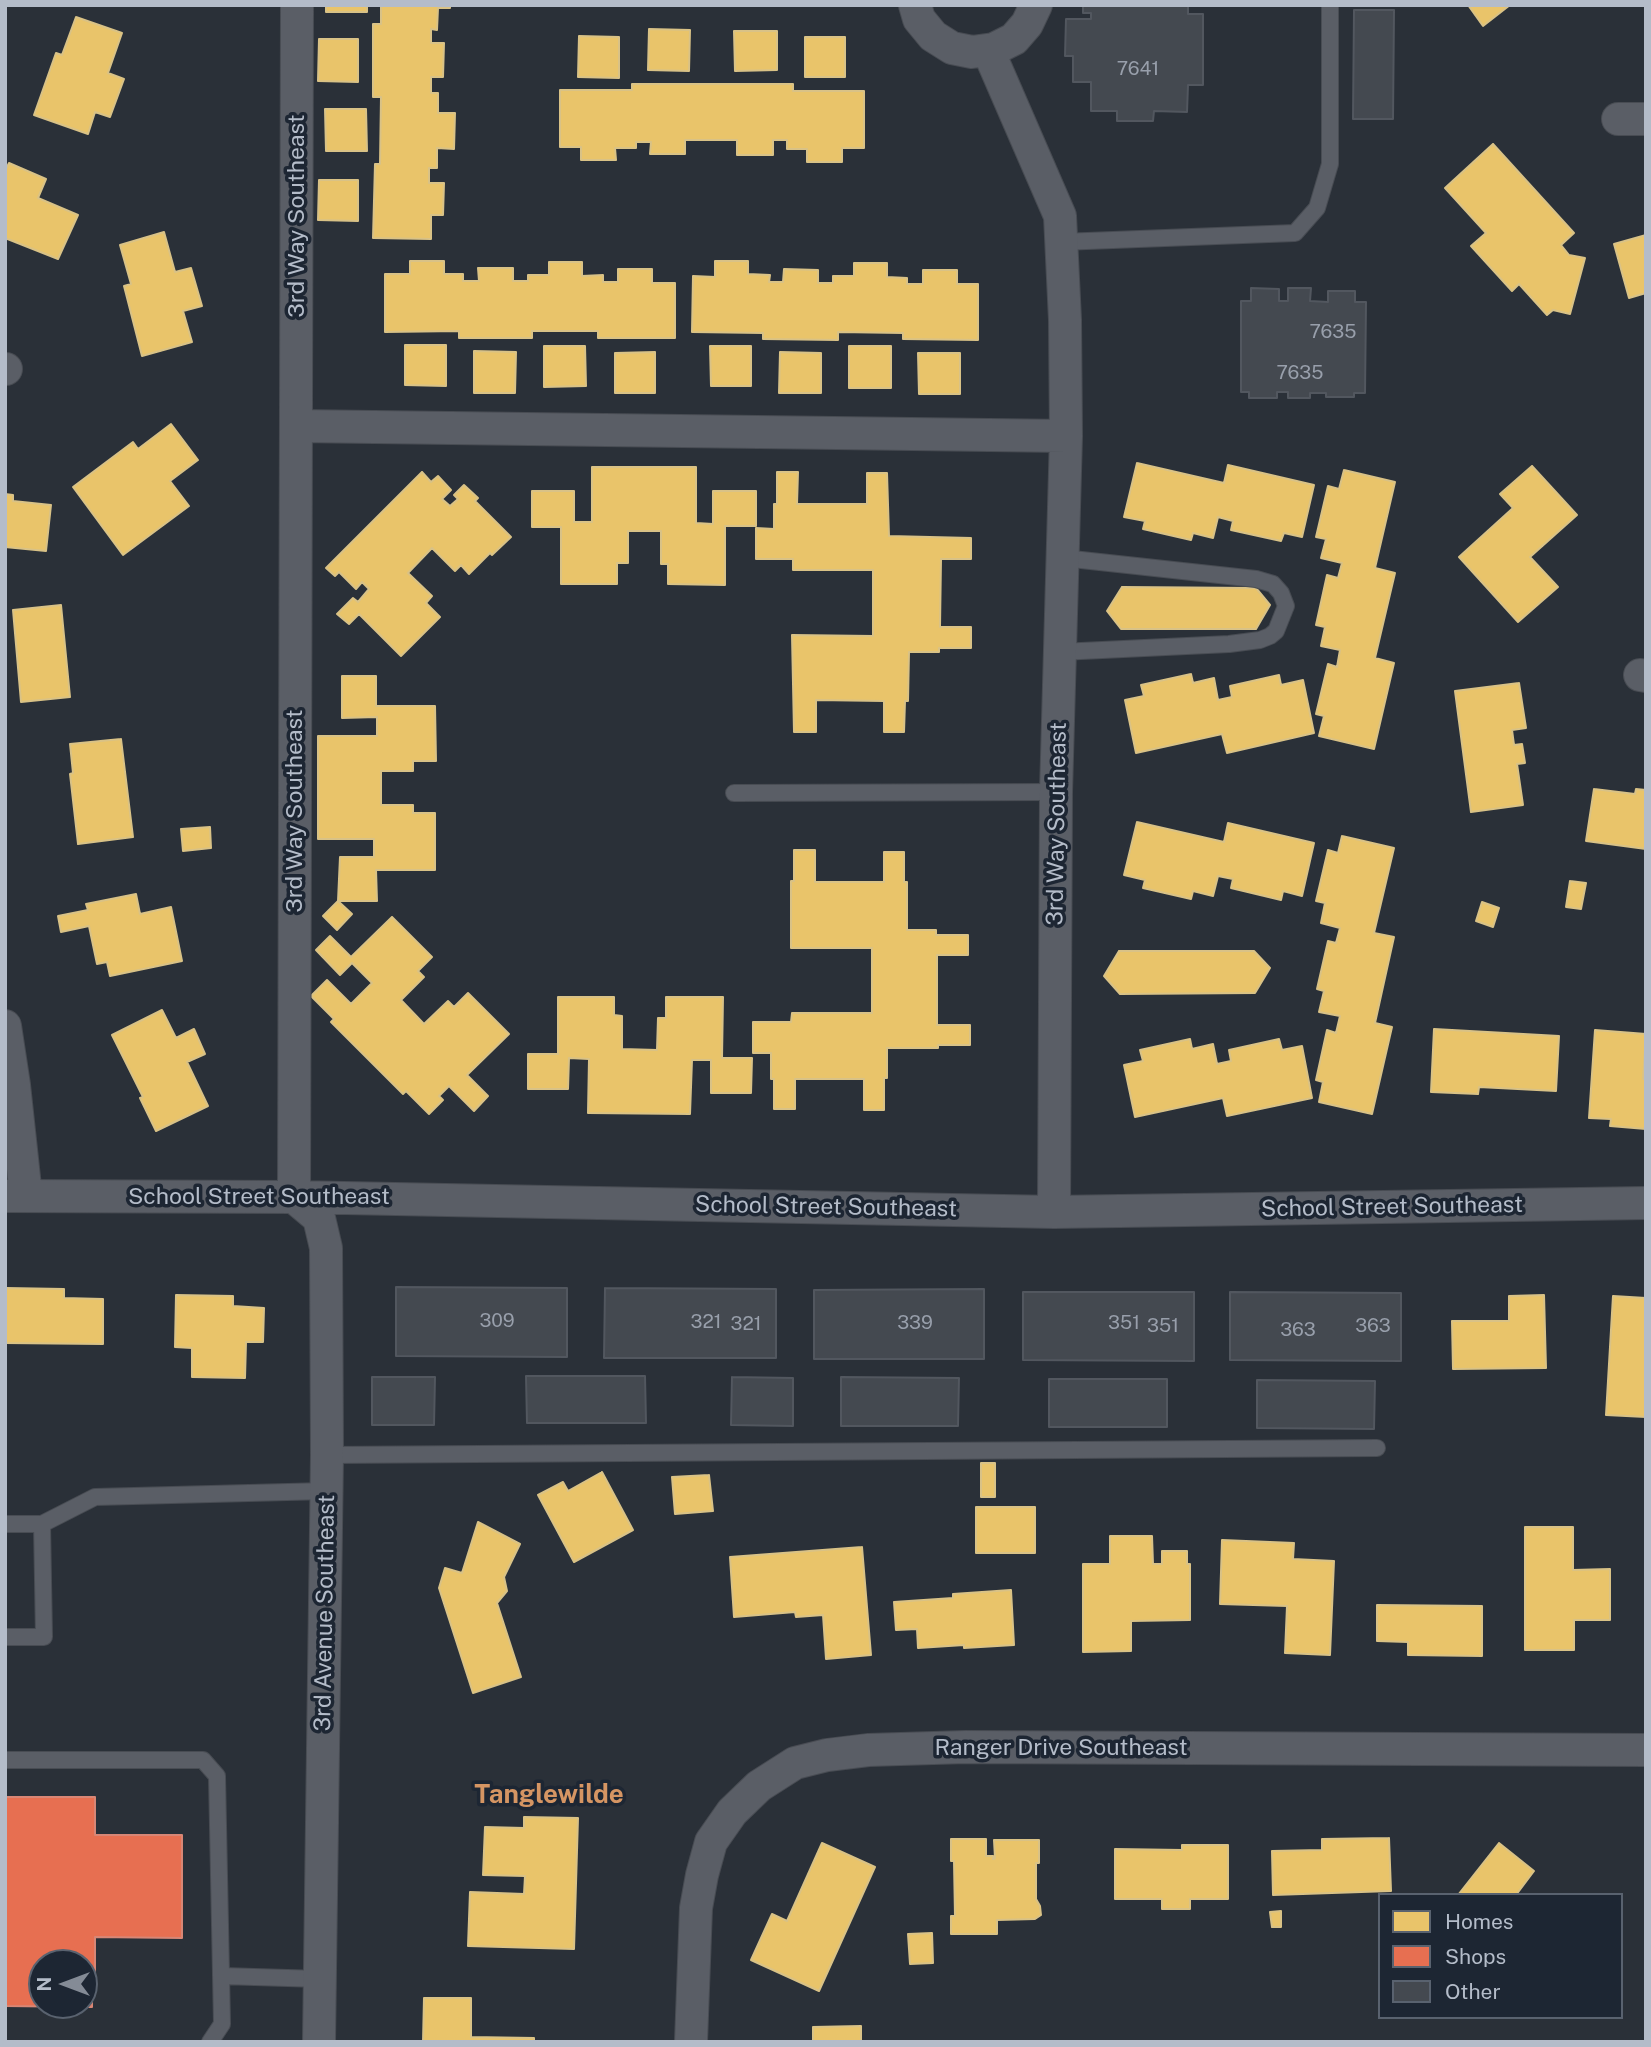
<!DOCTYPE html>
<html>
<head>
<meta charset="utf-8">
<style>
	body { margin:0 }
	#map { position:relative; width:1651px; height:2047px; overflow:hidden; background:#2a3038; font-family:"Public Sans",sans-serif }
	canvas { display:block }
	.frame { position:absolute; inset:0; border:7px solid #b4bcc9; pointer-events:none }
	.legend { position:absolute; left:1378px; top:1893px; width:245px; height:126px; box-sizing:border-box; background:#1d2633; border:2px solid #59626f; margin:0; padding:9px 12px; list-style:none; font-size:21px; color:#b4bcc9 }
	.legend li { display:flex; align-items:center; gap:14px; height:35px }
	.legend b { width:35px; border:2px solid #59626f }
	.north { position:absolute; left:28px; top:1949px; width:70px; height:70px; box-sizing:border-box; background:#1d2633; border:2px solid #59626f; border-radius:50%; rotate:270deg; font-size:19px; font-weight:700; line-height:28px; text-align:center; color:#b4bcc9 }
	.north::after { content:''; display:block; margin:auto; width:24px; height:32px; background:#848b96; clip-path:polygon(50% 0,100% 100%,50% 72%,0 100%) }
</style>
</head>
<body>
<div id="map">
<canvas width="1651" height="2047"></canvas>
<div class="frame"></div>
<ul class="legend">
<li><b style="height:19px;background:#e9c46a"></b>Homes</li>
<li><b style="height:19px;background:#e76f51"></b>Shops</li>
<li><b style="height:19px;background:#444950"></b>Other</li>
</ul>
<div class="north">N</div>
</div>
<script>
const ctx = document.querySelector('canvas').getContext('2d');
ctx.lineJoin = 'round';
function fill(path, color) { ctx.fillStyle = color; ctx.fill(path, 'evenodd'); }
const poly = rows => new Path2D(rows.map(r => 'M' + r).join(''));
function trace(path, color, width, dash) { ctx.strokeStyle = color; ctx.lineWidth = width; ctx.lineCap = dash ? 'butt' : 'round'; ctx.setLineDash(dash || []); ctx.stroke(path); }
function drawText(font, color, halo, rows, align = 'center') {
  ctx.font = font + ' "Public Sans",sans-serif'; ctx.lineWidth = 7; ctx.setLineDash([]); ctx.textBaseline = 'middle'; ctx.strokeStyle = halo; ctx.fillStyle = color; for (const [text, x, y, turn = 0] of rows) {
    ctx.save(); ctx.translate(x, y); ctx.rotate((+turn || 0) * Math.PI / 180); ctx.textAlign = isNaN(turn) ? turn : align; if (halo) ctx.strokeText(text, 0, 0); ctx.fillText(text, 0, 0); ctx.restore();
  }
}
const homes = poly([
	[326,5,367,5,367,12,326,12,326,5],
	[381,5,450,5,450,8,438,8,437,30,431,29,431,43,444,43,443,77,431,77,431,93,438,93,438,113,455,113,454,149,437,148,437,168,429,168,429,183,444,183,443,215,431,215,431,239,373,238,375,164,380,164,381,97,373,97,373,24,381,24,381,5],
	[1468,5,1510,5,1483,26,1468,5],
	[76,17,122,33,108,73,124,79,110,117,95,112,88,134,34,115,56,53,62,55,76,17],
	[649,29,690,30,689,71,648,70,649,29],
	[734,31,777,31,777,70,735,71,734,31],
	[579,36,619,37,619,78,578,77,579,36],
	[805,37,845,37,845,77,805,77,805,37],
	[319,39,358,39,358,82,318,81,319,39],
	[632,84,793,84,793,91,864,91,864,148,842,148,842,162,807,162,807,149,787,149,787,140,773,140,773,155,737,155,737,140,685,140,685,154,650,154,651,142,636,142,636,148,615,148,616,160,581,160,581,147,560,147,560,90,632,90,632,84],
	[325,109,366,109,367,151,326,151,325,109],
	[1493,144,1574,233,1561,245,1569,255,1585,258,1570,314,1553,310,1547,315,1519,284,1512,291,1471,246,1486,233,1445,188,1493,144],
	[9,163,46,179,38,198,78,215,58,259,5,238,5,171,9,163],
	[319,180,358,180,358,221,318,220,319,180],
	[164,232,175,272,191,268,202,306,183,311,192,342,142,356,124,286,131,284,120,245,164,232],
	[1646,235,1646,293,1629,298,1614,244,1646,235],
	[410,261,444,261,444,274,463,274,463,281,479,281,478,268,513,268,513,281,528,281,528,275,549,275,549,262,582,262,582,276,603,275,603,282,618,282,618,269,652,269,652,283,675,283,675,338,598,338,598,331,532,331,532,338,459,338,459,331,385,332,385,274,410,274,410,261],
	[715,261,748,261,748,274,770,275,769,282,783,282,784,269,818,270,818,283,833,283,833,276,854,276,854,263,887,263,887,277,907,278,907,284,923,284,923,270,957,270,957,284,978,284,978,340,903,339,903,333,838,332,838,340,763,339,763,333,692,332,693,276,715,277,715,261],
	[405,345,446,345,446,386,405,385,405,345],
	[544,346,585,346,586,386,544,387,544,346],
	[710,346,751,346,751,386,711,386,710,346],
	[849,346,891,346,891,388,849,388,849,346],
	[474,351,516,352,515,393,474,393,474,351],
	[655,352,655,393,615,393,615,353,655,352],
	[780,352,821,353,821,393,779,393,780,352],
	[918,353,960,353,960,394,919,394,918,353],
	[171,424,198,460,170,481,189,506,123,555,73,487,133,442,138,449,171,424],
	[1137,463,1224,483,1228,465,1314,485,1302,537,1284,533,1281,541,1231,530,1233,521,1218,517,1213,538,1193,533,1191,540,1143,529,1145,521,1124,517,1137,463],
	[1532,466,1577,515,1530,557,1558,587,1518,622,1459,557,1513,508,1500,494,1532,466],
	[592,467,696,467,696,523,713,524,713,491,756,491,756,526,725,526,725,585,668,584,668,564,661,564,661,531,628,531,628,563,617,563,617,584,561,584,561,527,532,527,532,491,574,491,574,522,592,522,592,467],
	[1344,470,1395,482,1375,568,1395,573,1375,658,1394,663,1374,749,1319,736,1324,716,1316,714,1328,664,1337,667,1340,650,1321,646,1325,627,1316,625,1327,575,1338,578,1342,563,1321,558,1326,539,1316,537,1328,486,1339,489,1344,470],
	[422,472,431,482,438,476,451,490,442,499,450,506,458,499,454,495,464,485,478,498,475,501,511,537,492,555,490,553,469,574,461,565,455,571,432,548,408,573,432,596,426,603,440,617,401,656,359,614,349,624,337,614,353,598,358,602,369,589,362,582,356,589,339,572,335,576,326,568,422,472],
	[777,472,798,472,797,504,867,504,867,473,887,473,889,536,971,538,971,559,941,559,940,627,971,627,971,648,939,648,939,652,909,652,908,701,905,701,904,732,884,732,884,701,816,700,816,732,794,732,792,635,873,636,873,570,793,570,793,559,756,559,756,528,774,529,774,504,777,504,777,472],
	[5,494,13,495,13,501,51,505,46,551,5,547,5,494],
	[1122,587,1256,588,1270,605,1256,629,1121,629,1107,611,1122,587],
	[61,605,70,697,21,702,13,610,61,605],
	[1191,674,1193,683,1214,678,1218,700,1232,697,1230,686,1279,675,1281,685,1303,680,1314,733,1227,753,1222,734,1136,753,1125,700,1144,696,1141,685,1191,674],
	[342,676,376,676,376,706,435,706,436,761,413,761,413,771,381,771,381,805,413,805,413,813,435,813,435,870,376,870,377,901,338,901,340,857,374,857,374,839,318,839,318,736,377,736,377,717,342,718,342,676],
	[1519,683,1526,728,1512,730,1514,745,1522,744,1525,763,1517,764,1523,805,1471,812,1455,691,1519,683],
	[121,739,133,837,78,844,70,774,73,773,70,744,121,739],
	[1594,789,1635,794,1636,789,1646,790,1646,849,1586,841,1594,789],
	[1137,822,1224,842,1228,823,1314,843,1302,896,1283,891,1281,900,1231,888,1233,879,1218,876,1213,896,1193,891,1191,899,1143,888,1145,880,1124,875,1137,822],
	[210,827,211,848,183,851,181,829,210,827],
	[1342,836,1394,848,1374,933,1394,937,1375,1023,1392,1027,1372,1114,1319,1102,1323,1082,1316,1080,1327,1030,1336,1033,1340,1016,1319,1012,1324,991,1317,989,1328,941,1336,943,1340,928,1321,923,1325,903,1316,901,1328,850,1338,853,1342,836],
	[794,850,815,850,815,882,884,882,884,852,904,852,904,882,907,882,907,930,936,930,936,935,968,935,968,955,937,955,937,1025,970,1025,970,1045,938,1045,938,1048,887,1048,887,1078,884,1078,884,1110,864,1110,864,1079,795,1079,795,1109,774,1109,774,1079,771,1079,771,1053,753,1053,753,1022,791,1022,792,1013,872,1013,872,948,791,948,791,881,794,881,794,850],
	[1570,881,1586,883,1581,909,1566,907,1570,881],
	[136,894,140,914,171,907,182,961,110,976,107,962,97,964,89,926,61,932,58,916,88,910,86,904,136,894],
	[338,901,352,914,337,930,323,916,338,901],
	[1482,902,1499,908,1493,927,1476,921,1482,902],
	[392,917,432,957,418,971,424,977,401,1000,424,1024,448,1001,454,1007,468,993,509,1034,467,1075,488,1096,474,1111,449,1086,439,1096,443,1100,429,1114,406,1091,403,1094,331,1022,334,1019,311,996,327,980,351,1004,372,983,352,963,340,975,316,950,330,936,351,957,392,917],
	[1119,951,1254,951,1270,968,1255,993,1120,994,1104,976,1119,951],
	[558,997,614,997,614,1015,622,1016,622,1049,657,1050,658,1018,666,1018,666,997,723,997,722,1058,752,1058,751,1093,711,1093,711,1060,692,1060,690,1114,588,1113,589,1059,569,1058,568,1089,528,1089,528,1054,558,1054,558,997],
	[162,1010,176,1038,194,1029,205,1054,187,1062,208,1106,156,1131,140,1098,143,1097,112,1035,162,1010],
	[1434,1029,1559,1036,1556,1091,1479,1087,1478,1094,1431,1092,1434,1029],
	[1595,1030,1646,1034,1643,1079,1646,1079,1646,1129,1610,1126,1611,1119,1589,1118,1595,1030],
	[1190,1039,1192,1049,1213,1044,1217,1064,1231,1061,1229,1050,1279,1039,1282,1050,1302,1046,1312,1098,1227,1116,1223,1098,1135,1117,1124,1065,1143,1061,1140,1050,1190,1039],
	[6,1288,64,1289,64,1298,103,1299,103,1344,5,1343,6,1288],
	[176,1295,233,1296,233,1306,264,1308,263,1342,246,1342,245,1378,192,1377,192,1348,175,1347,176,1295],
	[1544,1295,1546,1368,1453,1369,1452,1321,1509,1321,1509,1296,1544,1295],
	[1613,1296,1646,1298,1646,1417,1606,1415,1613,1296],
	[981,1463,995,1463,995,1497,981,1497,981,1463],
	[602,1472,633,1530,574,1562,538,1495,563,1482,568,1491,602,1472],
	[709,1475,713,1511,675,1514,672,1477,709,1475],
	[976,1507,1035,1507,1035,1553,976,1553,976,1507],
	[478,1522,520,1544,504,1577,507,1591,497,1603,521,1677,473,1693,439,1588,445,1568,462,1573,478,1522],
	[1525,1527,1573,1527,1573,1570,1610,1569,1610,1620,1574,1620,1574,1650,1525,1650,1525,1527],
	[1110,1536,1152,1536,1153,1564,1162,1564,1162,1551,1187,1551,1187,1564,1190,1564,1190,1620,1131,1621,1131,1651,1083,1652,1083,1564,1110,1564,1110,1536],
	[1222,1540,1294,1543,1293,1559,1334,1561,1330,1655,1285,1653,1287,1606,1220,1604,1222,1540],
	[862,1547,871,1655,826,1659,823,1615,796,1617,795,1612,734,1617,730,1557,862,1547],
	[1011,1590,1014,1645,964,1648,964,1645,918,1648,917,1629,896,1630,894,1602,953,1598,953,1594,1011,1590],
	[1377,1605,1482,1606,1482,1656,1408,1655,1408,1642,1377,1641,1377,1605],
	[524,1817,578,1818,574,1949,468,1946,470,1892,524,1894,525,1876,483,1875,485,1827,524,1828,524,1817],
	[1389,1838,1391,1891,1273,1895,1272,1851,1322,1850,1322,1839,1389,1838],
	[951,1839,986,1839,986,1856,993,1856,993,1859,995,1858,994,1840,1039,1840,1039,1863,1036,1863,1036,1899,1040,1906,1041,1915,1035,1919,997,1920,997,1934,951,1934,951,1916,955,1916,954,1861,951,1861,951,1839],
	[822,1843,875,1867,819,1991,751,1960,772,1914,787,1921,822,1843],
	[1499,1843,1534,1871,1516,1895,1458,1895,1499,1843],
	[1182,1845,1228,1845,1228,1899,1190,1899,1190,1909,1162,1909,1162,1899,1115,1899,1115,1849,1182,1850,1182,1845],
	[1281,1911,1281,1927,1272,1927,1270,1912,1281,1911],
	[932,1933,933,1963,910,1964,908,1934,932,1933],
	[424,1998,471,1998,471,2037,534,2038,534,2042,423,2042,424,1998],
	[861,2026,861,2042,813,2042,813,2027,861,2026]
]);
const shops = poly([
	[5,1797,95,1797,95,1835,182,1835,182,1938,95,1937,95,1977,92,1977,92,2007,5,2006,5,1797],
	[42,1963,84,1963,84,2005,42,2005,42,1963]
]);
const building = poly([
	[1083,5,1188,5,1188,14,1203,14,1203,85,1188,85,1187,112,1154,111,1153,121,1117,121,1117,111,1091,111,1091,82,1073,82,1073,56,1065,56,1066,19,1091,19,1091,13,1083,13,1083,5],
	[1354,10,1394,10,1393,119,1353,119,1354,10],
	[1251,288,1279,289,1279,301,1288,301,1288,288,1311,288,1310,301,1328,302,1328,291,1355,291,1355,302,1366,302,1365,393,1354,393,1354,397,1326,397,1326,393,1310,393,1310,398,1288,398,1288,392,1277,392,1277,398,1249,398,1249,392,1241,392,1241,301,1251,301,1251,288],
	[396,1287,567,1288,567,1357,396,1356,396,1287],
	[605,1288,776,1289,776,1358,604,1358,605,1288],
	[984,1289,984,1359,814,1359,814,1290,984,1289],
	[1023,1292,1194,1292,1194,1361,1023,1360,1023,1292],
	[1230,1292,1401,1293,1401,1361,1230,1360,1230,1292],
	[526,1376,645,1376,646,1423,527,1423,526,1376],
	[372,1377,435,1377,434,1425,372,1425,372,1377],
	[732,1377,793,1378,793,1426,731,1425,732,1377],
	[841,1377,959,1378,958,1426,841,1426,841,1377],
	[1049,1379,1167,1379,1167,1427,1049,1427,1049,1379],
	[1257,1380,1375,1381,1374,1429,1257,1428,1257,1380]
]);
const service = poly([
	[1061,242,1295,233,1317,208,1330,164,1330,5],
	[1060,652,1229,644,1260,640,1270,636,1276,631,1286,606,1281,593,1273,584,1256,579,1063,558],
	[734,793,1056,792],
	[327,1455,1377,1448],
	[5,1524,42,1524,44,1637,5,1637],
	[42,1524,95,1497,326,1491],
	[5,1760,203,1760,217,1776,222,2024,210,2042],
	[222,1976,320,1979]
]);
const minor = poly([
	[297,5,294,1197,319,1218,326,1248,327,1455,319,2042],
	[915,5,919,19,933,36,952,48,972,52,994,49,1014,39,1027,24,1036,5],
	[988,50,1060,216,1065,320,1066,436,1056,792,1054,1212],
	[1618,119,1646,119],
	[5,369,6,369],
	[297,426,1066,436],
	[1640,675,1646,676],
	[5,1026,14,1085,26,1196],
	[5,1196,294,1197,1054,1212,1646,1203],
	[691,2042,696,1908,702,1875,711,1842,732,1812,759,1786,795,1763,827,1755,868,1750,966,1747,1646,1750]
]);
const numberNames = [
	["7641",1138,69],
	["7635",1333,332],
	["7635",1300,373],
	["309",497,1321],
	["321",706,1322],
	["339",915,1323],
	["351",1124,1323],
	["321",746,1324],
	["351",1163,1326],
	["363",1373,1326],
	["363",1298,1330]
];
const streetNames = [
	["3rd Way Southeast",297,216,-90],
	["3rd Way Southeast",295,811,-90],
	["3rd Way Southeast",1057,824,-89],
	["School Street Southeast",259,1197],
	["School Street Southeast",826,1207,1],
	["School Street Southeast",1392,1207,-1],
	["3rd Avenue Southeast",325,1613,-89],
	["Ranger Drive Southeast",1061,1748]
];
const quarterNames = [
	["Tanglewilde",549,1795]
];
fill(homes, '#e9c46a');
trace(homes, '#d9c286', 2);
fill(shops, '#e76f51');
trace(shops, '#d88675', 2);
fill(building, '#444950');
trace(building, '#52575f', 2);
trace(service, '#484c53', 18);
trace(minor, '#484c53', 34);
trace(service, '#5a5e66', 16);
trace(minor, '#5a5e66', 32);
drawText('19px', '#989fab', null, numberNames);
drawText('23px', '#b4bcc9', '#1d2633', streetNames);
drawText('bold 26px', '#d59563', '#1d2633', quarterNames);
</script>
</body>
</html>
